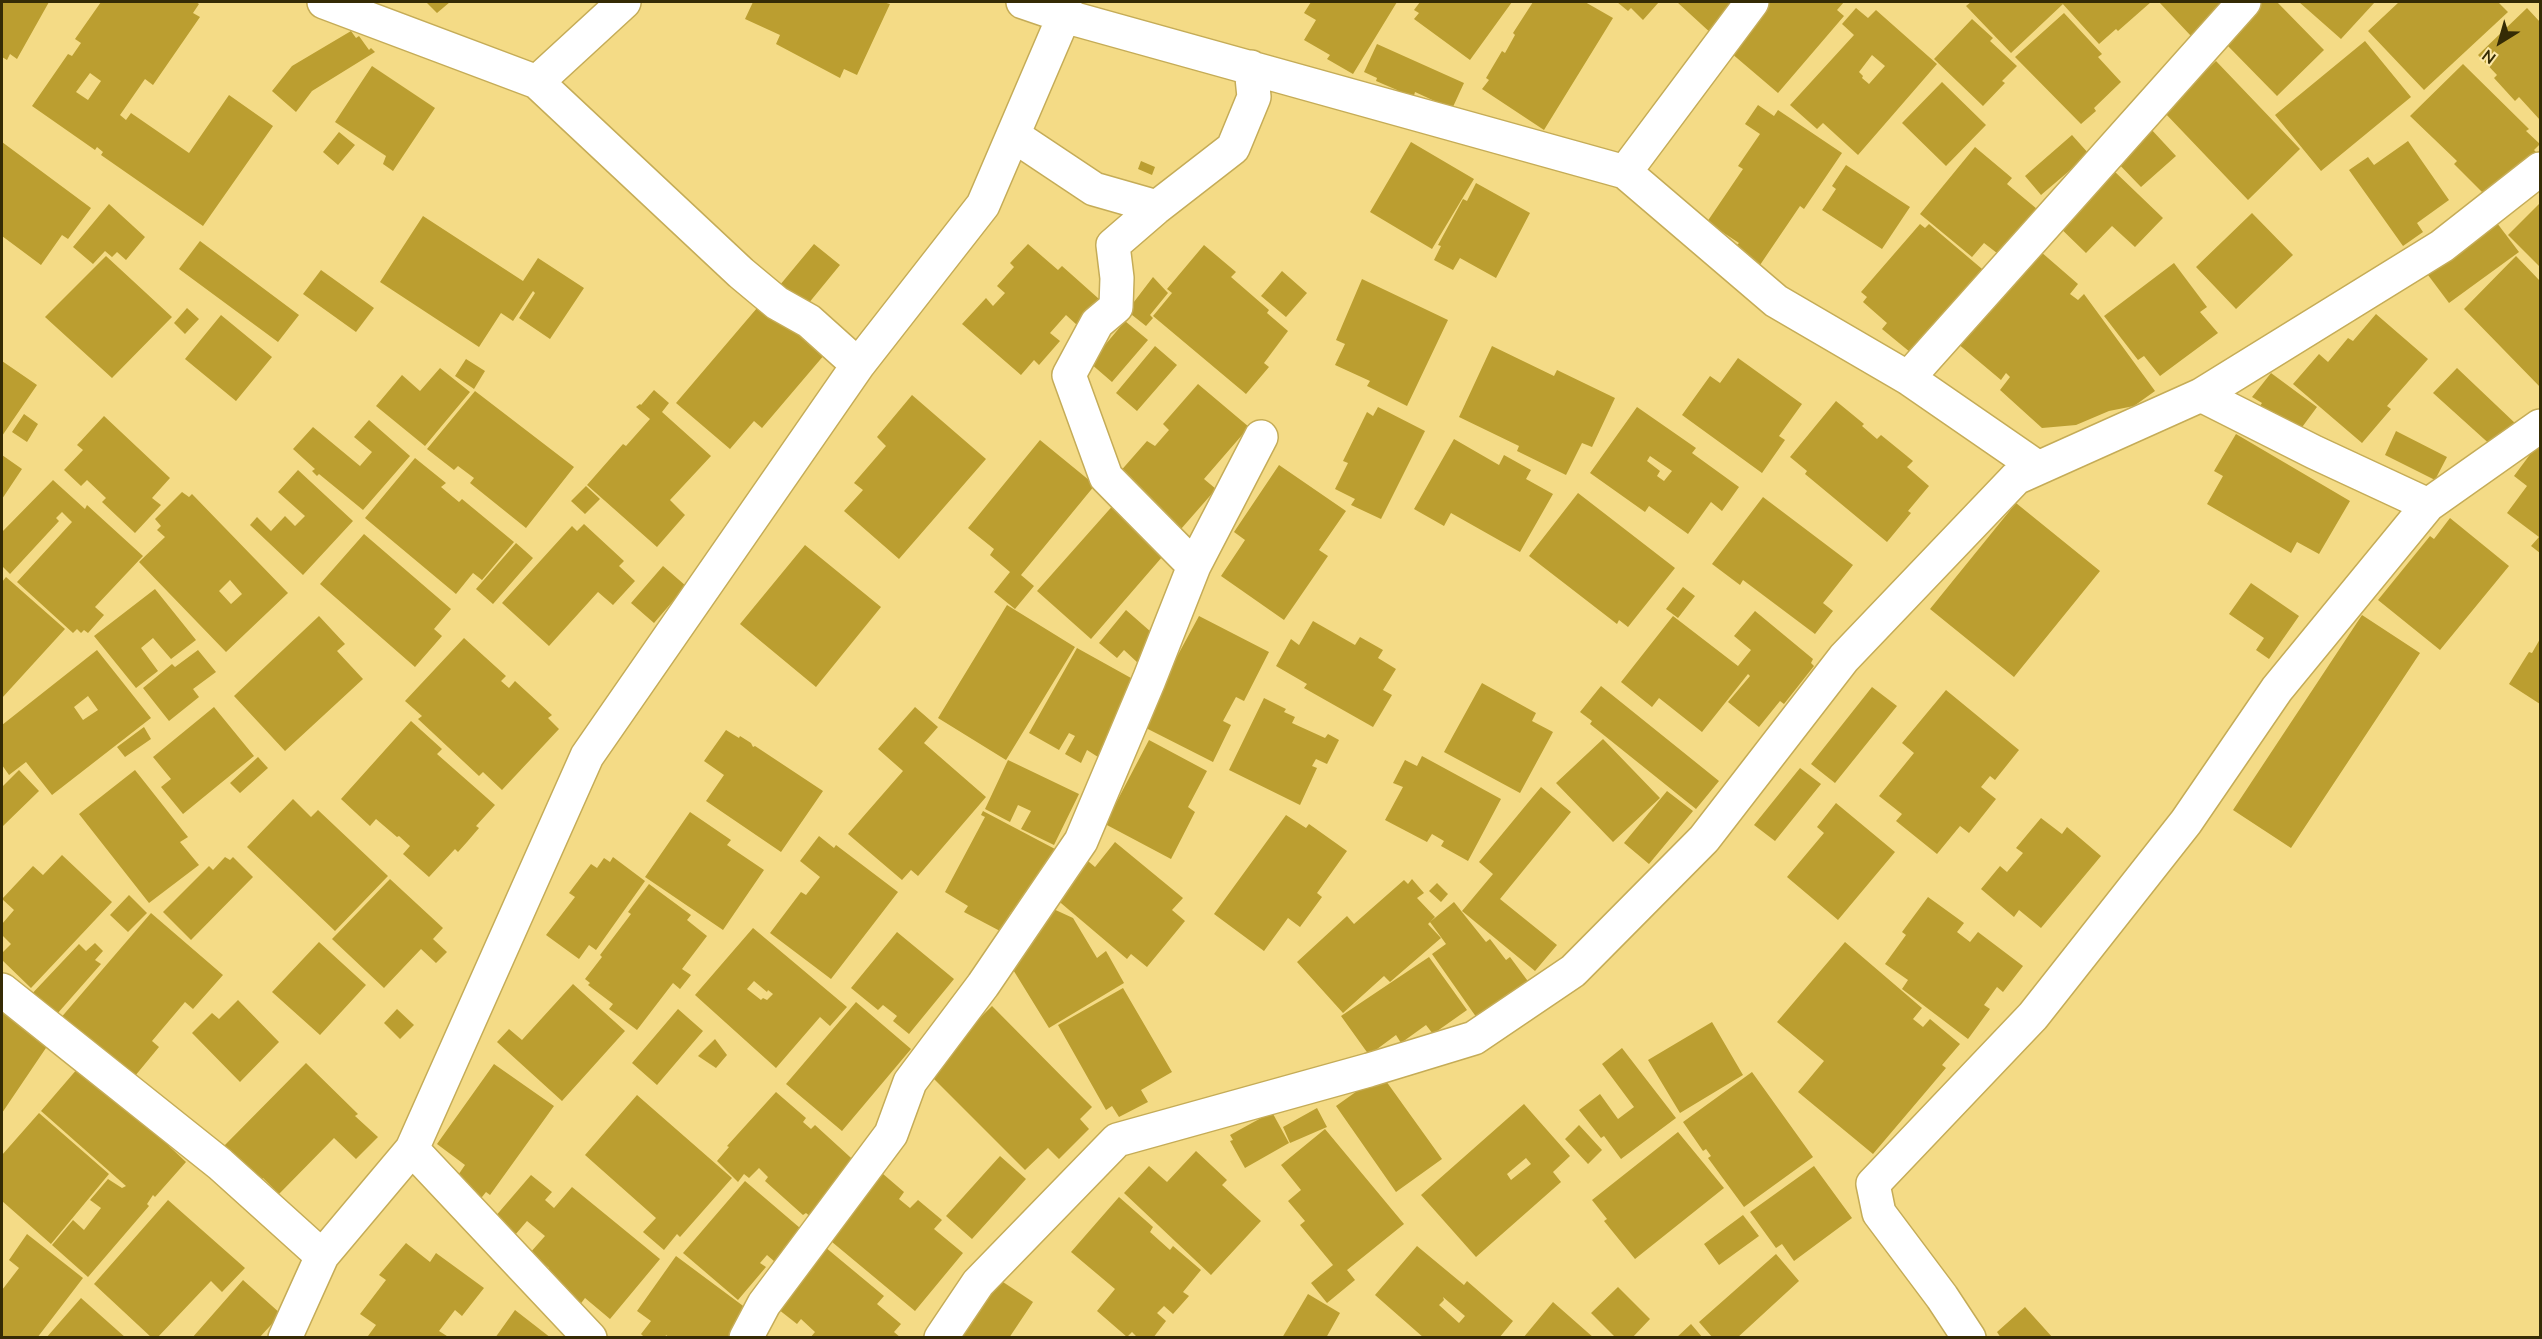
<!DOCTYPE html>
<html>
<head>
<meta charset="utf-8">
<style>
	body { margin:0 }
	#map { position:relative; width:2542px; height:1339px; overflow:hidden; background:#f4db86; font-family:"Nunito Sans",sans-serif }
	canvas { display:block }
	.frame { position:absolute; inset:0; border:3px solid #352b05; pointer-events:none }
	.north { position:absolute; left:2470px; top:12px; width:60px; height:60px; -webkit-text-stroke:4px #fce8a6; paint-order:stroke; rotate:217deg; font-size:16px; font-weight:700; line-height:24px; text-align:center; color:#352b05 }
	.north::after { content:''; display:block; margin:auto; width:21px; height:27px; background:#352b05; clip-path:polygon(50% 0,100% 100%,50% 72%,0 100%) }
</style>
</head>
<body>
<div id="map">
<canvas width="2542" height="1339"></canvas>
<div class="frame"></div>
<div class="north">N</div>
</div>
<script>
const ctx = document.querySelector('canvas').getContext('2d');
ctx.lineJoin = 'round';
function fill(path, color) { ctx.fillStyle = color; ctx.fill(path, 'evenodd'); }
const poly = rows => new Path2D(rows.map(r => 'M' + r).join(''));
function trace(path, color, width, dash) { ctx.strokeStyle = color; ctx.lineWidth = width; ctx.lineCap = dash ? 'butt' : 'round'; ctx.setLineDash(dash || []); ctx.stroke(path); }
const building = poly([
	[2,2,49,2,17,59,10,54,7,60,2,57],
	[101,2,196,2,199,4,193,13,200,17,153,85,145,79,120,115,126,120,131,113,189,153,229,95,273,126,203,226,101,155,103,152,97,147,95,150,32,106,68,54,72,56,81,43,75,39],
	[90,73,101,81,88,100,76,92],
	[426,2,450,2,437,13],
	[753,2,883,2,890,4,857,75,844,69,840,78,776,44,780,35,745,19],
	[1311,2,1397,2,1353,74,1327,59,1330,55,1304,40,1316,20,1304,13],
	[1420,2,1512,2,1470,60,1414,19,1419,13,1414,10],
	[1533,2,1585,2,1613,18,1544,130,1482,89,1489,80,1486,78,1502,51,1505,53,1515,35,1513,33],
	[1617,2,1659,2,1643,20,1631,8,1628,11],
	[1677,2,1744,2,1713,35],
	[1764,2,1844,2,1837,10,1844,16,1778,93,1724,47],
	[1971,2,2060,2,2063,4,2011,53,1966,6],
	[2061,2,2151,2,2118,31,2116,29,2099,44],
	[2159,2,2229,2,2191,36],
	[2256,2,2277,2,2324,50,2277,96,2226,44],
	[2299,2,2375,2,2341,39],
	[2399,2,2498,2,2508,12,2424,90,2368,31],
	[1856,8,1868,18,1876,10,1937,64,1858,155,1823,123,1817,129,1790,105,1854,35,1842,24],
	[1872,55,1885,66,1869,84,1862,78,1863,76,1859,72],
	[2527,8,2540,22,2540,120,2519,97,2515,101,2494,78,2497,75,2478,55],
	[2064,13,2102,54,2098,57,2121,82,2094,108,2096,111,2081,124,2015,57],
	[1972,19,1993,38,1990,41,2017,66,2002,81,2005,83,1983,106,1934,59],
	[351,31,356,38,359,36,369,50,371,48,375,52,312,91,296,112,272,91,292,66],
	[2365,41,2411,97,2321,171,2275,115],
	[1377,44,1464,83,1452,109,1415,92,1413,99,1395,95,1397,90,1376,81,1377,78,1364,72],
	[2216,61,2300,149,2248,200,2163,111],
	[2463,64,2529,129,2526,131,2540,144,2534,150,2536,152,2489,199,2454,164,2457,161,2410,116],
	[372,66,435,108,393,171,383,164,386,156,335,122],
	[1942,82,1986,125,1946,166,1902,123],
	[1758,105,1774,116,1778,110,1842,153,1804,209,1800,206,1760,265,1735,247,1739,243,1707,222,1743,169,1738,166,1760,134,1745,124],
	[2150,128,2176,156,2141,187,2111,156],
	[339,132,355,145,338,165,323,152],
	[2072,135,2089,154,2041,195,2025,176],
	[2408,141,2449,200,2417,223,2423,232,2403,246,2349,170,2368,157,2374,165],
	[2,142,91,208,68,239,62,235,41,265,2,236],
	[1411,142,1474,179,1432,249,1370,212],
	[1975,147,2012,178,2007,184,2043,214,2006,260,1984,243,1972,257,1920,214],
	[1141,161,1155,167,1152,175,1138,169],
	[1846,165,1910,207,1882,249,1822,210,1836,189,1832,186],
	[2113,170,2163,218,2135,247,2112,226,2086,253,2051,219],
	[1476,183,1530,213,1496,278,1460,258,1453,270,1434,260,1441,246,1438,245,1463,199,1467,201],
	[2540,203,2540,267,2508,235],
	[109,204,145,237,126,260,117,252,112,257,105,251,93,264,73,247],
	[2252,213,2293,255,2236,309,2196,267],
	[423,216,523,281,538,258,584,288,550,339,519,318,535,293,533,291,513,321,501,313,479,347,380,282],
	[2497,223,2519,252,2449,303,2428,275],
	[1920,224,1925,228,1929,224,1988,274,1916,357,1882,329,1887,323,1863,302,1867,297,1861,292],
	[200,241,299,315,278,342,179,269],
	[814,244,840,265,808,304,775,291],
	[1028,244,1058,270,1062,266,1099,299,1077,325,1066,315,1050,333,1060,341,1039,365,1034,360,1021,375,962,324,986,298,993,306,1005,293,997,286,1014,267,1010,263],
	[1204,245,1236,272,1231,277,1269,310,1267,313,1288,331,1264,363,1269,367,1246,394,1153,316,1172,293,1167,289],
	[2033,245,2078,284,2070,294,2078,300,2084,294,2155,391,2134,406,2109,411,2076,425,2042,428,2000,390,2010,377,2006,373,2001,380,1951,338],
	[106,256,172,317,112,378,45,317],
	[2516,256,2540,281,2540,387,2464,309],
	[2174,263,2207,307,2200,312,2218,333,2160,376,2144,356,2138,360,2104,316],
	[321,270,374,308,356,332,303,294],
	[1282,271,1307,293,1286,317,1261,296],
	[1153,277,1168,293,1150,315,1153,318,1146,326,1127,311],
	[1362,279,1448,320,1407,406,1367,386,1370,381,1335,365,1345,344,1336,340],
	[763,301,825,354,762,428,754,421,730,449,676,403],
	[187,308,199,319,185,334,174,323],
	[2376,314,2428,359,2387,406,2391,409,2362,443,2293,384,2319,354,2328,362,2348,338,2353,341],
	[221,315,272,357,236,401,185,359],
	[1125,321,1148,340,1112,382,1090,363],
	[1155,346,1177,365,1137,411,1116,393],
	[1492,346,1554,376,1557,370,1615,398,1592,447,1582,443,1566,475,1517,451,1519,446,1459,417],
	[1738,358,1802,404,1779,436,1785,440,1762,473,1682,415,1710,376,1720,383],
	[466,359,485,371,474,389,455,376],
	[2,361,37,385,2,436],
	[440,368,470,392,425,446,376,406,402,375,420,391],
	[2457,368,2516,424,2494,448,2433,393],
	[2271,373,2317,407,2297,434,2260,406,2262,403,2252,397],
	[1198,384,1249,427,1204,479,1216,489,1181,529,1118,474,1147,441,1155,446,1169,430,1163,424],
	[654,390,669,403,662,412,711,456,670,500,685,515,657,547,587,485,623,444,626,446,650,419,636,407,640,404,641,405],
	[475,391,574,467,526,528,470,483,474,478,458,466,454,470,427,449],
	[912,395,986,459,899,559,844,511,863,490,854,483,886,446,877,437],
	[1836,401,1864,424,1862,426,1877,439,1881,435,1913,461,1907,467,1929,486,1908,511,1911,513,1887,542,1805,474,1807,471,1790,457],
	[1378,407,1425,431,1381,519,1351,505,1355,499,1335,489,1348,463,1343,461,1367,412,1373,416],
	[1637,407,1696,448,1692,453,1739,487,1722,511,1711,502,1688,534,1649,506,1645,512,1590,473],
	[1650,456,1672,471,1664,481,1657,476,1660,471,1647,461],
	[24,414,38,424,27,442,12,432],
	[104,416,170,478,152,498,161,505,135,533,102,502,106,498,87,480,81,486,64,470,83,450,77,445],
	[369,420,410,456,363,510,319,474,317,476,312,471,315,469,293,449,313,427,360,466,372,452,354,437],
	[2396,431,2447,457,2435,480,2385,455],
	[2236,434,2350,501,2319,554,2297,542,2291,553,2207,504,2223,476,2214,471],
	[1454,439,1499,465,1504,455,1531,470,1526,479,1553,494,1520,552,1451,513,1444,526,1414,509],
	[1040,440,1095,485,1021,575,1034,586,1015,609,994,592,1010,572,990,555,994,549,968,528],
	[2540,441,2540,553,2531,546,2539,537,2507,513,2527,486,2514,476],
	[2,455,22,469,2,499],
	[415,458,446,483,441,487,459,502,462,499,514,542,482,580,473,573,456,594,365,518],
	[1279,465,1346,511,1319,550,1328,556,1284,620,1221,576,1245,540,1234,532],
	[298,470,353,521,303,575,250,525,257,517,271,531,285,516,295,526,305,516,278,492],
	[53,480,85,509,87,505,143,556,95,607,104,615,88,633,84,630,81,633,77,629,73,633,17,582,72,522,62,512,56,518,59,521,10,574,2,566,2,532],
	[586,486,600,499,585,514,571,501],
	[182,492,189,497,192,494,288,593,226,652,139,562,165,537,157,530,161,526,155,519],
	[230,580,242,594,231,604,219,591],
	[1578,493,1675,568,1628,627,1619,620,1617,624,1529,556],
	[1763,497,1853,565,1823,603,1833,611,1815,634,1743,580,1740,585,1712,564],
	[1116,502,1169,549,1091,639,1037,591],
	[2016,503,2100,571,2014,677,1930,609],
	[2450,518,2509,566,2440,650,2378,600,2430,536,2434,539],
	[584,524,624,561,619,566,635,581,613,605,598,592,549,646,502,603,572,526,577,531],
	[364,534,451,609,434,629,442,636,415,667,320,584],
	[516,543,533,558,493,604,476,589],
	[805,545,881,607,816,687,740,624],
	[663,566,686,586,654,623,631,603],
	[6,577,65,629,2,698,2,582],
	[2251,583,2299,616,2269,659,2256,650,2264,638,2229,614],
	[1683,587,1695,596,1678,618,1666,609],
	[155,589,196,640,171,659,153,638,141,648,158,671,136,688,94,636],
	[1007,605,1075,647,1006,760,938,718],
	[1126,610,1159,639,1138,663,1124,650,1117,658,1099,643],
	[1755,611,1813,659,1811,663,1814,666,1784,704,1780,701,1759,727,1728,702,1750,676,1748,674,1702,732,1659,698,1652,707,1621,682,1673,616,1738,666,1751,650,1734,636],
	[2362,615,2420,653,2291,848,2233,810],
	[319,616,345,644,337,651,363,679,285,751,234,696],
	[1199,616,1269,652,1244,701,1236,697,1223,721,1231,725,1213,762,1140,725],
	[1313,621,1355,645,1360,637,1383,650,1378,658,1396,669,1383,690,1392,695,1373,727,1304,688,1307,684,1276,666,1291,639,1299,645],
	[464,638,506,676,501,681,509,688,515,681,552,715,548,718,559,729,502,790,483,772,479,776,418,719,422,716,405,701],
	[2540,639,2540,704,2509,684,2529,652,2532,653],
	[1077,648,1140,683,1098,757,1087,750,1081,763,1065,754,1075,736,1069,733,1059,750,1029,733],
	[97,650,151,718,52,795,26,762,9,775,2,765,2,725],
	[88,696,98,710,83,720,74,707],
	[198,650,216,672,193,689,199,697,169,721,143,688,172,664,175,667],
	[1482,683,1536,713,1532,721,1553,732,1520,793,1444,752],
	[1601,686,1719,781,1696,809,1590,724,1592,721,1580,712],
	[1872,687,1897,706,1835,783,1811,764],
	[1946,690,2019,750,1995,780,1990,776,1981,787,1996,799,1969,833,1960,826,1937,854,1896,821,1902,814,1879,796,1914,753,1902,743],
	[1264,698,1286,709,1284,712,1295,717,1292,723,1325,738,1328,734,1339,740,1327,764,1316,759,1312,766,1317,768,1300,805,1229,770],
	[214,707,254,756,183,814,161,787,171,779,153,757],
	[915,707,938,727,924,743,986,797,918,876,911,870,902,880,848,834,903,771,878,749],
	[411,721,442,749,437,754,495,805,476,826,479,828,467,842,458,852,455,849,429,877,403,854,410,846,399,836,397,837,376,819,370,826,341,799],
	[144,727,151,739,125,757,117,747],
	[726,730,739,738,740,736,751,743,753,747,755,746,823,791,781,852,706,801,724,775,704,761],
	[1603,739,1660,798,1613,842,1556,783],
	[1149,740,1207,771,1188,807,1195,812,1171,859,1105,824],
	[1422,756,1501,799,1468,861,1441,846,1444,841,1432,834,1427,842,1385,820,1403,787,1393,783,1405,760,1417,766],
	[258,757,268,768,240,793,230,783],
	[1008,760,1079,794,1054,845,1021,829,1031,811,1018,805,1010,822,985,809],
	[1800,768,1821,784,1775,841,1754,825],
	[19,770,39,791,2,827,2,787],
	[135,770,188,837,180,842,199,865,149,903,79,814],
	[1541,787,1571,812,1500,899,1557,945,1535,971,1462,911,1493,874,1479,862],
	[1667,791,1693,811,1649,864,1624,843],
	[293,799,311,817,318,810,388,876,335,931,247,847],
	[1836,803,1895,852,1838,920,1787,877,1824,833,1817,827],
	[983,811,1055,849,1019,916,1011,912,1000,931,964,912,968,906,945,892,985,817,981,815],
	[690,812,731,840,727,845,764,870,723,930,645,877],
	[1286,815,1306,828,1309,824,1347,851,1317,893,1322,897,1300,927,1288,918,1264,951,1214,914],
	[2041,818,2062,834,2067,827,2101,856,2041,928,2019,910,2014,917,1981,889,2000,866,2007,872,2023,853,2016,848],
	[819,836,834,848,836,845,898,892,831,979,770,933,801,892,806,895,820,877,800,861],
	[1115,842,1183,898,1172,910,1185,921,1147,967,1131,954,1127,959,1055,898,1082,856,1095,867],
	[62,855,112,902,31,988,2,960,2,953,11,944,2,935,2,924,14,910,2,899,33,866,43,875],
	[225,857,230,860,233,857,253,877,191,940,163,912,209,866,213,870],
	[613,857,645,881,596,950,589,945,579,959,546,935,575,897,569,893,591,864,597,868,604,858,610,862],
	[390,879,443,928,433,939,447,952,436,963,421,949,384,988,332,939],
	[1412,879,1424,893,1417,898,1435,917,1428,924,1441,938,1390,982,1384,976,1343,1013,1297,962,1347,916,1354,924,1404,880,1408,884],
	[1437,883,1448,894,1441,902,1429,891],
	[649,884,691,915,687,920,707,936,682,969,691,975,680,989,673,983,637,1030,609,1009,613,1004,588,985,590,983,585,979,602,957,600,955,631,914,628,912],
	[129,895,147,913,128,932,110,915],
	[1928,897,1964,923,1957,932,1970,942,1978,932,2023,966,2003,992,1997,987,1984,1005,1990,1009,1968,1039,1902,989,1908,980,1885,964,1906,935,1902,932],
	[1454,902,1486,942,1490,939,1506,960,1510,957,1530,984,1479,1021,1432,954,1446,944,1430,922],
	[1049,907,1073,918,1097,958,1106,951,1124,983,1049,1028,1012,968],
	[151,913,223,975,193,1009,185,1002,152,1041,159,1047,130,1082,59,1020],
	[753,928,847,1007,830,1026,820,1017,776,1068,695,995],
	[754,981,767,992,768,990,773,994,767,1000,763,998,761,1000,747,989],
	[897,932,954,979,909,1034,893,1021,897,1016,883,1005,878,1010,851,988],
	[319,942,366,985,320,1035,272,992],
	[1845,942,1922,1008,1913,1019,1923,1027,1930,1019,1960,1044,1942,1065,1946,1068,1873,1154,1798,1092,1824,1061,1777,1022],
	[95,943,103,951,95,960,101,964,50,1022,27,999,79,944,86,951],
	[1429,957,1467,1010,1433,1034,1426,1025,1401,1043,1396,1035,1369,1055,1341,1016],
	[573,984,625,1031,562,1101,497,1042,509,1029,522,1040],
	[1123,988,1172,1072,1141,1090,1148,1102,1119,1117,1112,1106,1106,1110,1058,1025],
	[2,1000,52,1039,2,1113],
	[238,1000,279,1042,240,1082,192,1033,212,1013,219,1019],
	[856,1002,911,1049,842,1131,786,1084],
	[992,1006,1092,1107,1080,1119,1089,1129,1059,1159,1048,1148,1025,1170,926,1071],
	[397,1009,414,1025,400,1039,384,1023],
	[678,1009,703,1031,657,1085,632,1063],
	[1712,1022,1743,1075,1680,1113,1648,1060],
	[715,1039,727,1055,716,1068,698,1056],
	[1622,1048,1676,1118,1621,1159,1604,1136,1601,1138,1579,1110,1600,1094,1618,1119,1634,1107,1602,1064],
	[84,1061,174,1140,169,1146,186,1162,155,1197,153,1195,147,1204,149,1206,88,1277,52,1245,73,1220,84,1230,101,1208,90,1200,108,1179,122,1188,126,1186,41,1111],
	[306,1063,358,1114,355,1116,378,1137,356,1159,334,1138,279,1194,263,1178,258,1184,222,1148],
	[494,1064,554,1106,490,1195,486,1192,478,1202,452,1184,465,1165,437,1144],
	[1752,1072,1813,1157,1744,1207,1708,1158,1711,1156,1706,1149,1703,1151,1683,1122],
	[1381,1074,1442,1159,1396,1192,1336,1106],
	[776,1092,806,1118,803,1122,811,1129,815,1125,861,1167,812,1218,806,1213,803,1215,765,1181,768,1177,759,1168,749,1178,744,1174,738,1182,717,1161,729,1147,727,1146],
	[637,1095,732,1178,680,1237,677,1234,664,1250,643,1232,656,1218,585,1155],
	[1524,1104,1570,1156,1553,1172,1561,1182,1476,1257,1421,1195],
	[1526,1158,1531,1164,1511,1180,1507,1174],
	[1317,1108,1327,1127,1290,1143,1283,1127],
	[1272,1112,1289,1143,1245,1168,1230,1141,1233,1140,1230,1135],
	[39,1113,109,1174,51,1244,2,1201,2,1155],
	[1579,1125,1602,1150,1588,1164,1565,1139],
	[1325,1129,1404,1224,1347,1270,1355,1280,1327,1303,1311,1283,1333,1265,1300,1225,1305,1221,1288,1201,1301,1190,1281,1165],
	[1678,1132,1724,1188,1635,1259,1604,1221,1607,1219,1592,1200],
	[1196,1151,1227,1180,1222,1185,1261,1221,1211,1275,1124,1193,1149,1166,1167,1182],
	[1000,1156,1026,1179,972,1239,946,1216],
	[1814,1166,1852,1218,1794,1261,1782,1244,1776,1248,1750,1212],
	[875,1167,904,1192,899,1199,910,1208,918,1200,942,1220,934,1229,963,1253,915,1311,820,1232],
	[531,1175,552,1192,545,1200,554,1208,572,1187,660,1259,610,1319,585,1298,579,1306,546,1273,549,1268,530,1253,545,1236,527,1221,515,1235,494,1218],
	[745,1181,800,1228,783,1249,792,1256,782,1268,767,1255,760,1263,766,1267,738,1300,683,1253],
	[1119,1197,1153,1227,1150,1232,1170,1250,1173,1246,1201,1270,1183,1292,1189,1296,1173,1314,1164,1306,1157,1313,1166,1321,1153,1338,1138,1338,1132,1332,1127,1337,1097,1311,1115,1289,1071,1252],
	[168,1200,245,1268,222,1292,211,1281,157,1338,152,1338,94,1284],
	[1743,1215,1759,1236,1719,1265,1704,1244],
	[27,1234,83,1278,37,1338,2,1338,2,1290,19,1268,9,1260],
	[819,1242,884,1296,877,1304,901,1324,894,1332,901,1338,810,1338,815,1332,801,1319,797,1324,769,1302],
	[406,1243,430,1262,436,1253,484,1288,462,1316,455,1310,439,1331,450,1338,368,1336,376,1325,360,1314,386,1280,379,1275],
	[1417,1246,1464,1285,1467,1281,1513,1321,1499,1338,1424,1338,1375,1295],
	[1443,1297,1465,1316,1459,1323,1439,1305,1444,1300],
	[1776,1254,1799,1281,1737,1338,1713,1338,1699,1322],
	[676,1256,754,1314,736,1338,670,1338,666,1335,665,1338,645,1338,641,1334,651,1321,637,1311],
	[243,1280,281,1314,259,1338,192,1338],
	[1000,1280,1033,1302,1009,1338,961,1338],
	[1618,1287,1650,1319,1632,1338,1616,1338,1591,1313],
	[1308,1294,1340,1313,1326,1338,1282,1338],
	[81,1298,126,1338,46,1338],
	[1553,1302,1594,1338,1523,1338],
	[2025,1307,2053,1338,2001,1338,1997,1332],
	[515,1310,551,1338,495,1338],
	[1691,1324,1703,1338,1676,1338]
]);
const minor = poly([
	[324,2,537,82,624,2],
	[1023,2,1064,16,1625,172,1776,301,1908,378,2037,467],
	[537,82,741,273,777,303,809,321,858,365],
	[1013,135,1094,189,1157,207],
	[1625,172,1752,2],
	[1908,378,2244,2],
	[2201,395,2314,452,2428,505,2540,426],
	[1194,566,1106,477,1069,375,1097,323,1116,307,1117,278,1113,245,1157,207,1233,148,1254,97,1251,67],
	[2,990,220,1164,322,1256],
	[412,1149,590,1338],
	[285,1338,322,1256,412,1149,587,756,858,365,983,205,1064,16,1065,2],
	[746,1338,764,1304,891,1134,910,1082,983,985,1081,841,1149,680,1194,566,1261,437],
	[941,1338,978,1283,1117,1140,1369,1070,1474,1038,1573,971,1704,839,1844,658,2016,478,2201,395,2442,246,2540,169],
	[1969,1338,1942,1297,1879,1213,1873,1184,2033,1016,2186,822,2277,689,2428,505]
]);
fill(building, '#bb9e30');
trace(minor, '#c5ac57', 36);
trace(minor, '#fff', 33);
</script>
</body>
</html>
